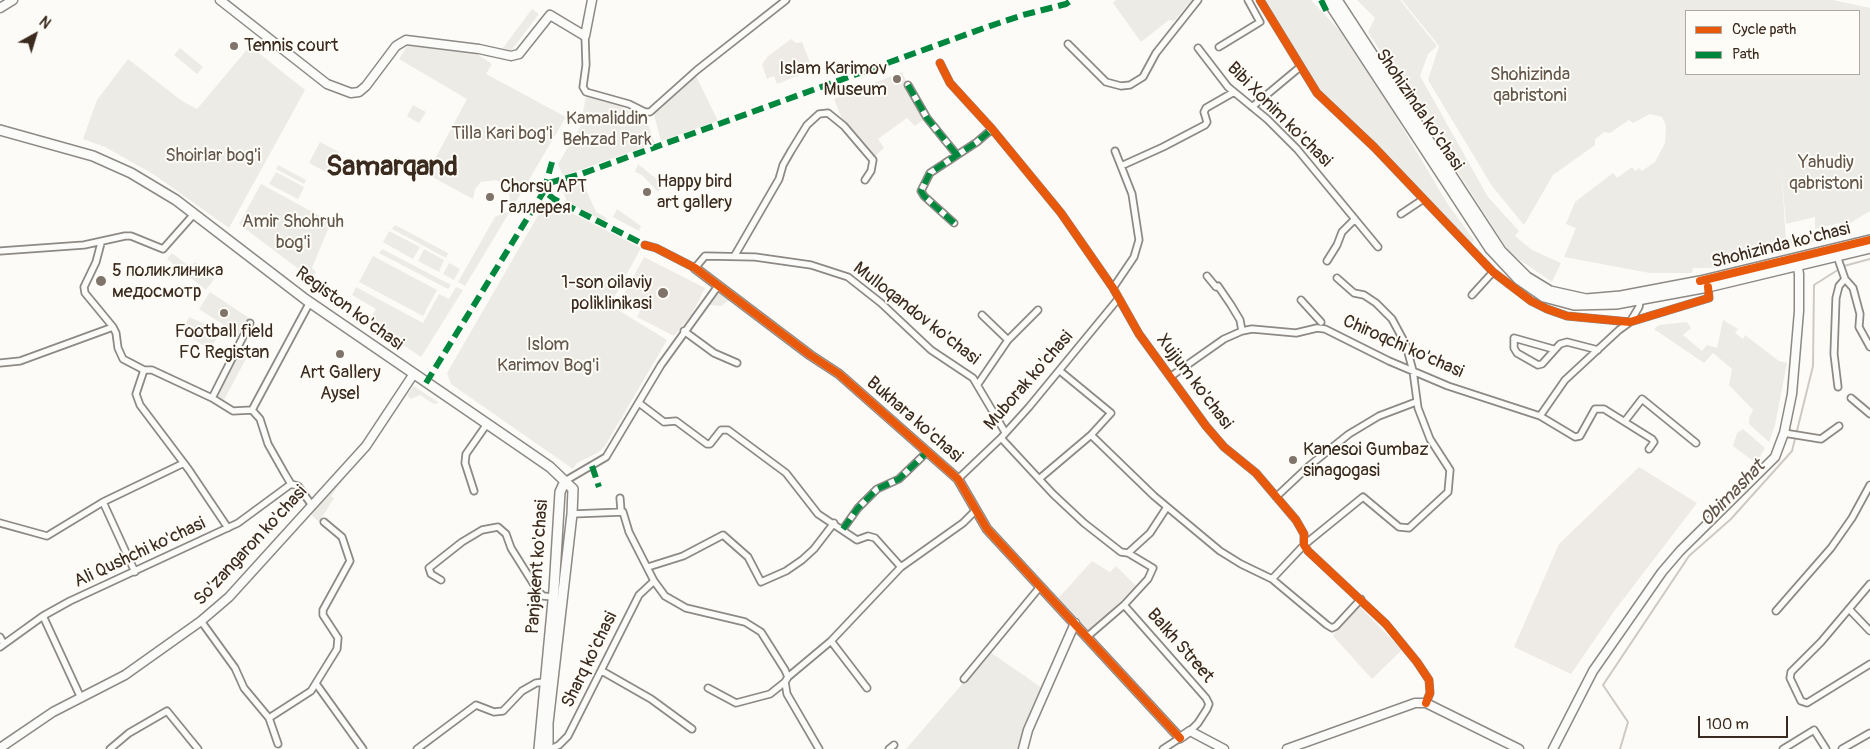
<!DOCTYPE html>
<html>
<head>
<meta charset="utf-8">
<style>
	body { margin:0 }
	#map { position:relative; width:1870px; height:749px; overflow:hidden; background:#fcfbf8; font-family:Pangolin,sans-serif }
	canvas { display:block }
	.legend { position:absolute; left:1685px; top:10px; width:175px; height:65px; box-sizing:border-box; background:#fdfcf7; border:1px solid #afa8a0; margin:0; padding:6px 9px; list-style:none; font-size:15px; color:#3b2a1e }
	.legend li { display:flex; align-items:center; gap:10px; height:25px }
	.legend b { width:25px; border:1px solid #afa8a0 }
	.north { position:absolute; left:10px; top:10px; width:50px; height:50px; -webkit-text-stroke:4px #fdfcf7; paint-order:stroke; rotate:39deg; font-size:14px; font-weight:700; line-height:20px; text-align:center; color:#3b2a1e }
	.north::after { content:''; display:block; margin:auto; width:18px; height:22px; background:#3b2a1e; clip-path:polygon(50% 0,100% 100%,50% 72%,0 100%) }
	.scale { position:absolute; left:1698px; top:716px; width:90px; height:22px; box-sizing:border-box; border:2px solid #3b2a1e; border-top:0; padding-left:6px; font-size:15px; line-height:18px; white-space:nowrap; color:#3b2a1e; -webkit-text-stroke:4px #fdfcf7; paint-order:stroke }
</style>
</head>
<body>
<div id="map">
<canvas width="1870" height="749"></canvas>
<ul class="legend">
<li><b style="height:6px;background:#e8590c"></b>Cycle path</li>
<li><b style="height:6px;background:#00873e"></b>Path</li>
</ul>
<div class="north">N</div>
<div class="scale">100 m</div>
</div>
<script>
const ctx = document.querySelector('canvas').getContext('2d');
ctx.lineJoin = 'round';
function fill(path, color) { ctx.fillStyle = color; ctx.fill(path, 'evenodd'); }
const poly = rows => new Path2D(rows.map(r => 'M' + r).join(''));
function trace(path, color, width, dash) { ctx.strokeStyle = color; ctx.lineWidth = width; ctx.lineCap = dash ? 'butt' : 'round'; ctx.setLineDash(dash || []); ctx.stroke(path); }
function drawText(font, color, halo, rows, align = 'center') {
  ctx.font = font + ' Pangolin,sans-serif'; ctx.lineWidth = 4; ctx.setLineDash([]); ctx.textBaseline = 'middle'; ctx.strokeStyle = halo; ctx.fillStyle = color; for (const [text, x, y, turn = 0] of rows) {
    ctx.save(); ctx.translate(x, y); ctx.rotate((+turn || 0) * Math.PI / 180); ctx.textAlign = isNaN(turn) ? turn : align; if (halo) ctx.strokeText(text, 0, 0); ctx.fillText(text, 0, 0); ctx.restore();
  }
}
const built = poly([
	[791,39,796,43,802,42,813,70,777,84,774,76,767,79,762,64,768,56],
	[902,72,923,120,915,126,907,118,878,139,884,148,872,159,843,122,834,99],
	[644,257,705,288,692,314,674,336,637,317,641,309,622,298],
	[1639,467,1697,503,1615,610,1571,674,1514,647,1559,544],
	[1092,561,1110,572,1116,566,1136,586,1086,635,1054,603],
	[1359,606,1402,650,1372,679,1333,636,1342,621]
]);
const green = poly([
	[1116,0,1192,0,1174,21,1169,20,1141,42,1113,3],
	[1263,0,1311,0,1342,33,1386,100,1447,203,1474,240,1468,246,1323,95,1280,31],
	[1357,0,1400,0,1437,46,1428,54,1420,76,1488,197,1519,231,1515,236,1532,250,1561,263,1552,282,1511,254,1502,241,1368,32,1375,18],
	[1402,0,1833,0,1870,8,1870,211,1842,228,1842,237,1783,247,1718,268,1693,268,1692,273,1650,273,1564,257,1576,228,1566,224,1575,202,1613,173,1617,178,1632,167,1635,171,1639,168,1642,171,1655,162,1665,143,1666,126,1664,121,1662,117,1650,114,1633,123,1629,120,1610,133,1604,132,1595,139,1595,145,1553,175,1524,225,1492,186,1428,80,1439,46],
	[1686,11,1859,11,1859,74,1686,74],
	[1781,167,1786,224,1815,217,1815,229,1841,223,1841,228,1786,240],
	[532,9,539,14,511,51,503,48],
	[408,45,477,54,492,64,486,74,566,117,514,205,510,203,509,191,506,186,496,180,481,182,475,189,473,199,427,174,467,99,399,59],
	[250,46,305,90,229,228,153,174,105,147,83,139,97,100,128,59,182,101,197,109],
	[180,48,203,67,197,74,174,55],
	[695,74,718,121,661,141,653,111],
	[586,97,613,101,647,122,655,143,563,176,558,164,580,127],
	[413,105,426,112,419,123,407,116],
	[320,142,339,152,328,173,309,163],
	[638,164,664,185,658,192,642,175,635,172],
	[278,165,306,180,304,184,276,169],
	[276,172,304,187,298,199,269,184],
	[583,183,596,212,607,218,605,222,567,202,563,191],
	[261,184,331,222,312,268,316,272,312,279,239,224],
	[550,202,641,248,610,305,667,340,605,446,599,452,577,463,573,469,451,384,447,373,544,205],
	[617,209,641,226,639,231,613,217],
	[505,212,509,213,465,286,458,282,495,217],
	[395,225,448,253,446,258,392,229],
	[389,231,420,247,413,259,383,242],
	[382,249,451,285,448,289,379,253],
	[424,249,444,260,439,272,418,261],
	[172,253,191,268,195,262,215,278,206,290,167,259],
	[373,256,437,290,423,316,359,282],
	[449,263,460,269,454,280,443,274],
	[356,287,423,323,439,294,449,299,456,287,463,290,421,357,368,321,376,309,352,295],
	[721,291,732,298,721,306,710,305,704,314,701,312,711,298,714,298],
	[210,292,249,318,238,334,199,309],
	[189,317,221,331,210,350,182,331],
	[1723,320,1738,329,1735,333,1743,339,1745,335,1779,361,1787,363,1775,425,1769,442,1749,424,1749,418,1753,410,1729,385,1732,369,1713,353,1704,363,1654,329,1659,325,1687,322,1691,328,1683,335,1702,351,1707,345,1717,348],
	[242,349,249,353,224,400,217,397],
	[414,386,439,403,434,404,420,395,411,399,407,395],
	[1743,429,1765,448,1756,463,1733,446,1737,433],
	[352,461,355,464,331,496,334,498,319,522,308,512],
	[990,652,1042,688,1020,749,906,749]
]);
const stream = poly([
	[1620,749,1628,722,1603,685,1689,556,1731,519,1792,451,1813,366,1814,285,1844,266,1870,259]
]);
const street = poly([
	[1260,0,1317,93,1374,147,1493,272,1531,301,1547,309,1567,316,1630,322,1709,298,1708,287],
	[585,36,586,65,583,87,586,92,629,104,645,112,650,112,697,70,786,0],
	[1068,44,1106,82,1121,86,1130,85,1143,77,1156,53,1198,0],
	[1219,47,1260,22,1248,0],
	[1198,48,1228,87,1267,119,1297,149,1378,247],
	[940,63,950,83,992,129,1061,213,1113,288,1139,334,1206,426,1224,447,1256,473,1296,520,1304,534,1304,545,1308,551,1386,624,1417,662,1429,680,1430,693,1426,703],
	[908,85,927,118,957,155],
	[1252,107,1300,67],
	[1115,151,1121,166,1163,147,1205,125,1207,122,1204,112,1206,108,1234,92],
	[1401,214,1422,200],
	[954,223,924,196,921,191,930,173,977,142,992,129],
	[101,243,96,262,84,287,85,293,113,327,116,333,118,348,123,359,144,370,152,370,212,398,233,411,252,410],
	[645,245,656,248,695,268,705,256,755,257,811,265,848,277,881,303,931,350,973,378,1005,432],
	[0,251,84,245,125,236,131,236,163,249,194,214],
	[735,255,779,179,783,165,791,151,807,125,819,114,828,113,844,126,873,160,871,171,865,180],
	[1837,256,1845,279,1839,286,1836,298,1834,354,1838,387],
	[1327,261,1337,245,1342,232,1355,219],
	[1207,276,1216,287,1218,286,1231,305,1240,320,1242,331],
	[1845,279,1853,288,1860,314,1859,327,1870,347],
	[1113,288,1134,257,1139,240,1132,194,1121,166],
	[1472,295,1493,272],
	[1301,300,1321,322],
	[310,302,252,410,260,419,268,444,285,474,291,484,298,486,311,504],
	[684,331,714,353,737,363],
	[1008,340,1038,310],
	[1553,349,1514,338,1514,348,1517,353,1538,365,1542,364,1560,344,1567,342,1598,350],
	[0,363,20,361,113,327],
	[144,370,136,394,140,405,189,470,228,528],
	[1170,377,1224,339,1242,331,1252,329,1296,333,1317,328,1325,329,1389,361,1448,386,1540,416,1575,437,1580,436,1595,409,1604,409,1652,439,1654,442,1649,449],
	[978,384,1008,340,982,315],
	[212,398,250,323],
	[1851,398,1870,414],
	[639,403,664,422,676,421,707,444,710,444,721,430,728,430,786,473,818,514,857,540,868,536,875,538,901,567],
	[1540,416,1565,380,1619,330,1630,322,1639,307,1640,300],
	[1625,421,1642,399,1696,443],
	[1784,433,1821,439,1839,426],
	[1091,435,1154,496,1220,551,1241,564,1272,579,1327,625,1332,628,1336,626,1361,599],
	[1001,438,1053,494,1084,523,1121,552,1128,553,1153,568,1148,579,1124,605,1088,636],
	[958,479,1001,438,1029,407,1118,299],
	[1039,479,1091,435,1111,413,1060,371],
	[565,481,606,457,661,365,718,286],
	[474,491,465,463,466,454,487,424],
	[1276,497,1309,466,1349,434,1379,416,1416,402],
	[620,498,621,511],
	[103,502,135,572],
	[572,514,623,512,629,532,654,581,665,596,686,608,745,622,761,632,785,670,788,677,785,682,787,694,819,749],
	[0,523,47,536,103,502,184,463],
	[843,529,858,508,877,489,899,479,927,452],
	[1128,553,1150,533,1167,507],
	[648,567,683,556,723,535,748,557,761,582,786,571,802,560,814,549,834,523],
	[1272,579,1304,545,1363,497,1399,527,1409,528,1448,492,1450,470,1430,439,1418,408,1413,371,1406,345,1392,319,1376,303,1364,295,1354,293,1337,278],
	[441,580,431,574,429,568,462,542,482,530,498,527,506,534,511,548,538,591,543,596,553,597],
	[1870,584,1821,642,1791,672,1790,678,1801,701,1807,703,1870,664],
	[1124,605,1206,698,1209,704,1207,709,1198,723,1190,731],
	[1849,609,1870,631],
	[1776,611,1831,548,1852,518,1870,485],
	[43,616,81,698],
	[201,621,235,668,244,688,269,718,311,691,337,649,338,638,323,615,323,610,350,561,342,537,324,522],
	[0,637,4,644],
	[831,641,867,688],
	[0,647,43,616,70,601,238,523,291,484],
	[602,671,651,699,692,729],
	[788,677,831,641,901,567,963,523,975,511],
	[964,679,1039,588],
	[317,685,363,749],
	[708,688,736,703,770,694,785,682],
	[269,718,278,744],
	[110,749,129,733,167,711,198,749],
	[417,749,476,705,494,712,503,711,522,691,536,683,545,682],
	[551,749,559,745,568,736,639,595,654,581],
	[889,749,894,745],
	[1163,749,1180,738],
	[1783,749,1814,730,1826,749],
	[1842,749,1870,733]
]);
const secondary = poly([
	[220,0,327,84,351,93,359,92,366,86,396,46,406,40,479,49,511,56,519,54,550,15,585,36,592,0],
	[0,8,13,0],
	[695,268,810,355,839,374,958,479,987,529,1180,738,1190,731,1224,749],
	[0,748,53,712,125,675,201,621,229,597,366,446,413,375],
	[1023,749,1028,730,1075,623],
	[1287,749,1415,703,1426,703,1519,749],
	[1553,749,1593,671,1662,572,1680,551,1775,457,1784,433,1792,394,1799,311,1799,274,1797,262]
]);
const primary = poly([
	[1327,0,1490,249,1518,279,1544,297,1574,305,1616,304,1708,287,1870,248],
	[1337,0,1501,251,1527,277,1550,291,1586,299,1621,296,1700,281,1870,240],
	[0,130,93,156,131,173,176,200,305,299,521,447,550,467,573,489,572,514,548,723,548,749],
	[539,749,554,590,560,492,565,481]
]);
const quiet = poly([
	[1321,0,1328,14],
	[908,85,927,118,957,155],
	[552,162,544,191,554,199,645,245],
	[954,223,924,196,921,191,930,173,977,142,992,129],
	[426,383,549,183,581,174,984,28,1023,15,1066,4,1072,0],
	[592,466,599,487],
	[843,529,858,508,877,489,899,479,927,452]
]);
const cycleway = poly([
	[1260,0,1317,93,1374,147,1493,272,1531,301,1547,309,1567,316,1630,322,1709,298,1708,287],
	[940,63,950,83,992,129,1061,213,1113,288,1139,334,1206,426,1224,447,1256,473,1296,520,1304,534,1304,545,1308,551,1386,624,1417,662,1429,680,1430,693,1426,703],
	[645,245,656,248,695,268,810,355,839,374,958,479,987,529,1180,738],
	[1700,281,1870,240]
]);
const markers = [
	[234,46,5,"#7f736a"],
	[897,79,5,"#7f736a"],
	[647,192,5,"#7f736a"],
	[490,197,5,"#7f736a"],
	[101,281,6,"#7f736a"],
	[663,293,6,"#7f736a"],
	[224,313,5,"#7f736a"],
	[340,354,5,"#7f736a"],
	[1293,460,5,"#7f736a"]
];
const poiNames = [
	["Tennis court",244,46],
	["Islam Karimov",887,69,"right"],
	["Museum",887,90,"right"],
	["Happy bird",657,182],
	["art gallery",657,203],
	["Chorsu АРТ",500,187],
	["Галлерея",500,208],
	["5 поликлиника",112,271],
	["медосмотр",112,292],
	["1-son oilaviy",652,283,"right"],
	["poliklinikasi",652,304,"right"],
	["Football field",224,332,"center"],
	["FC Registan",224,353,"center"],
	["Art Gallery",340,373,"center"],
	["Aysel",340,394,"center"],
	["Kanesoi Gumbaz",1303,450],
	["sinagogasi",1303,471]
];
const parkNames = [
	["Shohizinda",1530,75],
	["qabristoni",1530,96],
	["Kamaliddin",607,119],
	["Behzad Park",607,140],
	["Tilla Kari bog'i",502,134],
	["Shoirlar bog'i",213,156],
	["Yahudiy",1826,163],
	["qabristoni",1826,184],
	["Amir Shohruh",293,222],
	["bog'i",293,243],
	["Islom",548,345],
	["Karimov Bog'i",548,366]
];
const streetNames = [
	["Shohizinda ko'chasi",1419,110,56],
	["Bibi Xonim ko'chasi",1279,115,45],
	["Shohizinda ko'chasi",1781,246,-14],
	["Registon ko'chasi",349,309,36],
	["Mulloqandov ko'chasi",916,314,38],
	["Chiroqchi ko'chasi",1403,347,24],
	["Muborak ko'chasi",1029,381,-49],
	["Xujjum ko'chasi",1194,382,53],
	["Bukhara ko'chasi",914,420,41],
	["So'zangaron ko'chasi",251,546,-47],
	["Ali Qushchi ko'chasi",140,553,-25],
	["Panjakent ko'chasi",538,567,-86],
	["Balkh Street",1180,646,49],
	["Sharq ko'chasi",590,660,-64]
];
const waterNames = [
	["Obimashat",1733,494,-46]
];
const townNames = [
	["Samarqand",392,168]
];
fill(built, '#eeebe7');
fill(green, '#edebe6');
trace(stream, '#cec9c4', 2);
trace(street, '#8d8985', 9);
trace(secondary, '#8d8985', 11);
trace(primary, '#8d8985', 12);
trace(street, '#fbfbf9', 5.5);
trace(secondary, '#fbfbf9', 8);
trace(primary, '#fbfbf9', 9);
trace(quiet, '#00873e', 6, [12, 6]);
trace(cycleway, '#e8590c', 8);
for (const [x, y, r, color] of markers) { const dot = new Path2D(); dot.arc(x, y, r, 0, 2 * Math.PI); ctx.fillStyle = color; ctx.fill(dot); trace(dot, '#fdfcf7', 2); }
drawText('18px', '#3b2a1e', '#fdfcf7', poiNames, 'left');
drawText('18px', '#64574c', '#fdfcf7', parkNames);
drawText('18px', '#3b2a1e', '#fdfcf7', streetNames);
drawText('italic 19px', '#615349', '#fdfcf7', waterNames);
drawText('bold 28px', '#3b2a1e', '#fdfcf7', townNames);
</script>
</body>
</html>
